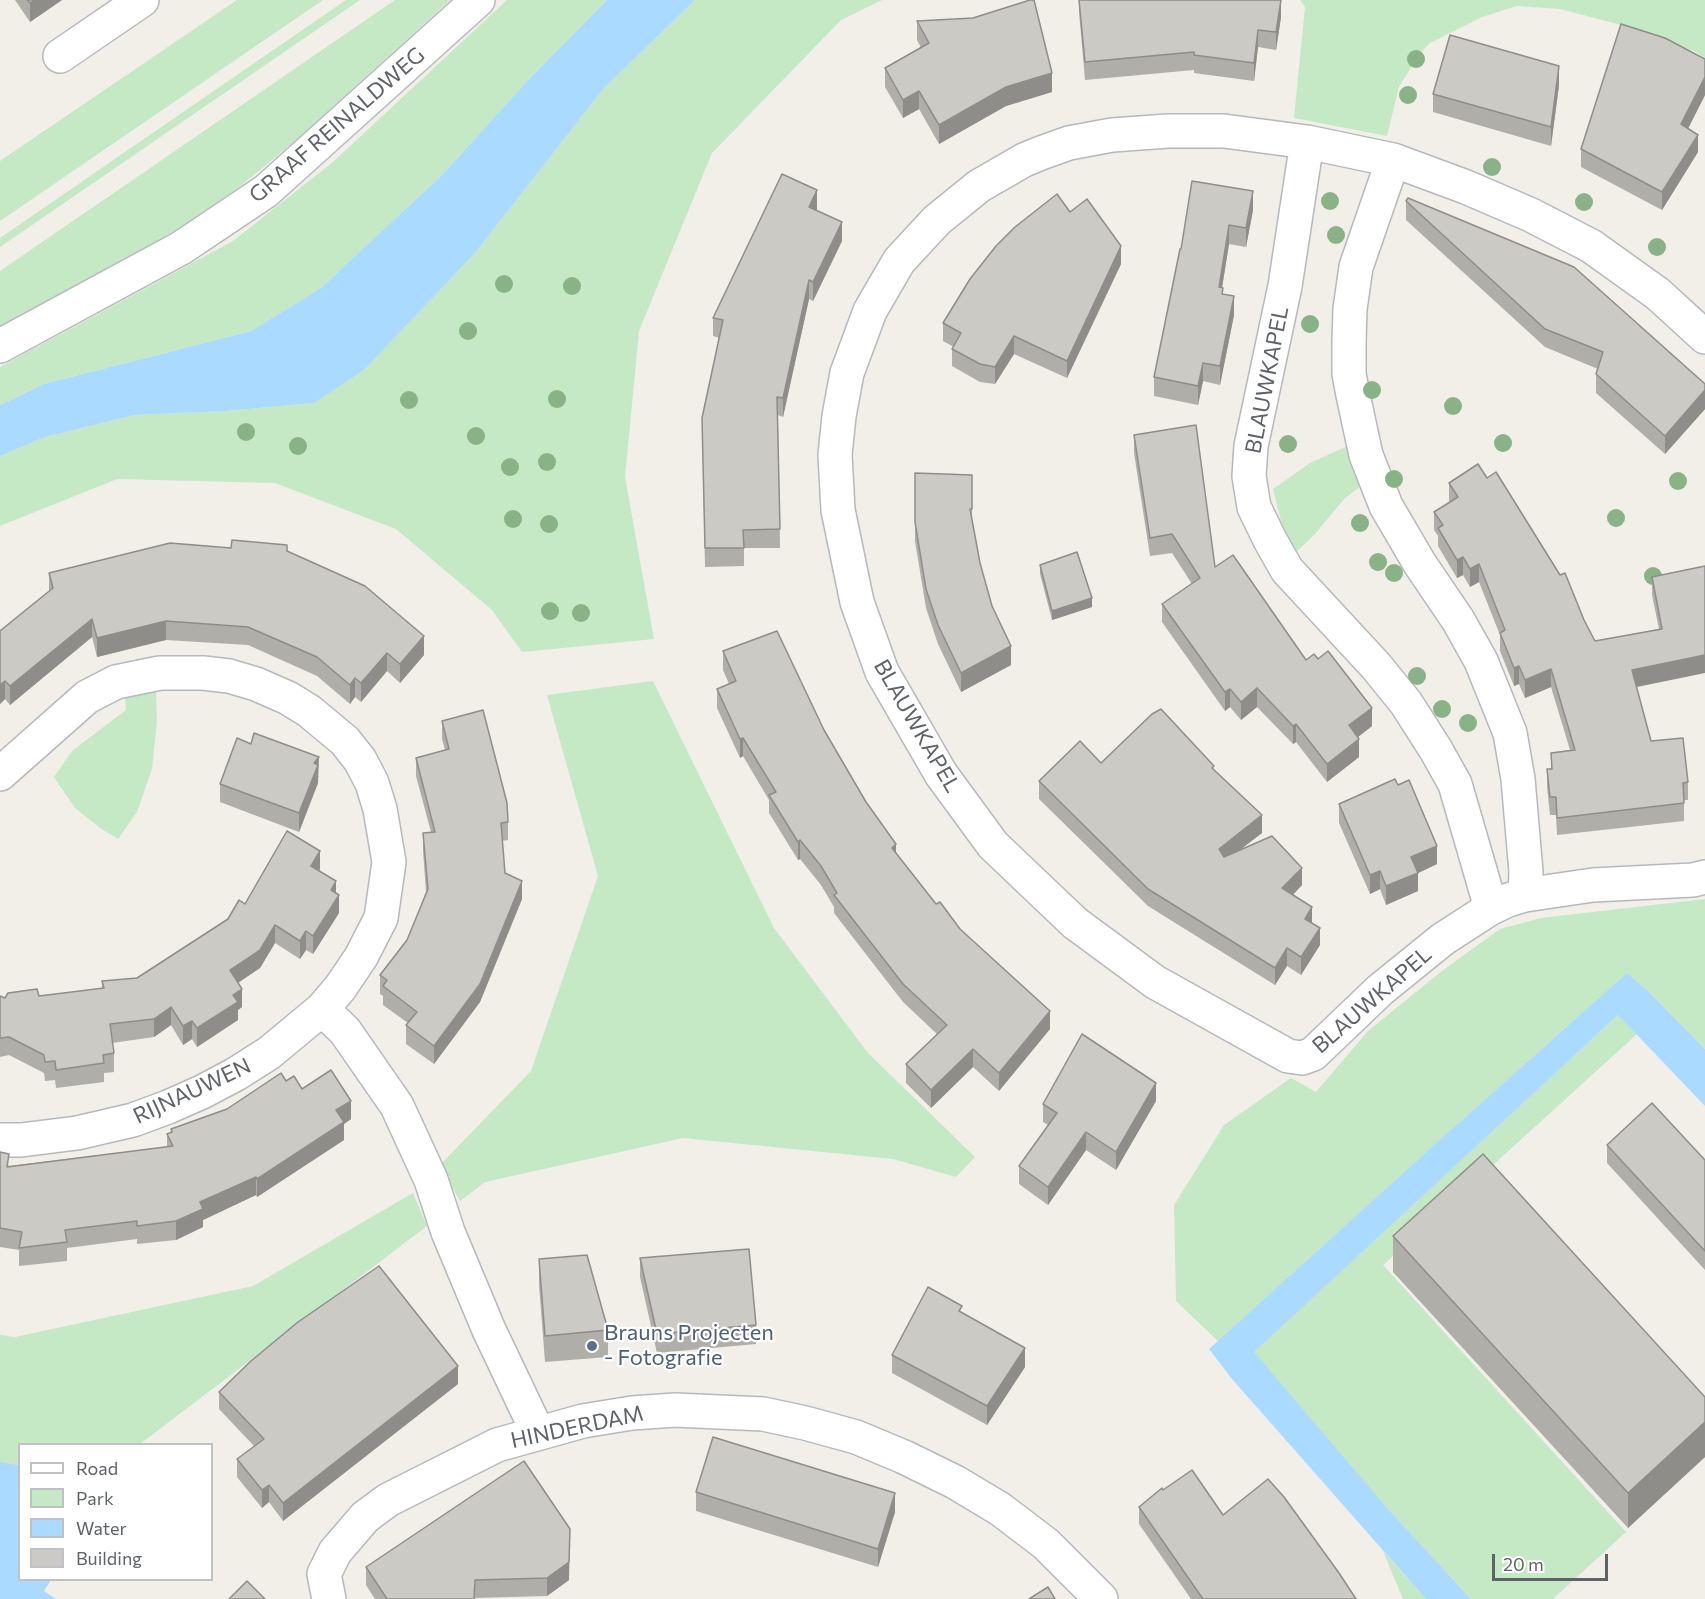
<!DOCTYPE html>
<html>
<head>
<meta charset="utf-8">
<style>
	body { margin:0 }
	#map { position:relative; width:1705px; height:1599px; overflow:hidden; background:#f1efe8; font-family:Commissioner,sans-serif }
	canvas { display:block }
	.legend { position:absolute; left:18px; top:1443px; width:195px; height:138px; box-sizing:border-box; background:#fff; border:2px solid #bfc1c3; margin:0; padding:8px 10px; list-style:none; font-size:18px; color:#5f6368 }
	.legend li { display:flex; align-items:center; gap:12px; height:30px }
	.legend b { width:30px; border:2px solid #bfc1c3 }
	.scale { position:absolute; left:1492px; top:1554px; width:116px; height:27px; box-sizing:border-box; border:3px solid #5f6368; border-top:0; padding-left:8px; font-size:18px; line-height:21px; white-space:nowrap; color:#5f6368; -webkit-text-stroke:4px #fff; paint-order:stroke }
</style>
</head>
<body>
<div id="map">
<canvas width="1705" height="1599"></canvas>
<ul class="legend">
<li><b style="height:8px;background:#fff"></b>Road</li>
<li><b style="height:16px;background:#c5e8c5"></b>Park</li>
<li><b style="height:16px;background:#aadaff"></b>Water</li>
<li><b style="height:16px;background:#cccac5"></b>Building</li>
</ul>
<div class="scale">20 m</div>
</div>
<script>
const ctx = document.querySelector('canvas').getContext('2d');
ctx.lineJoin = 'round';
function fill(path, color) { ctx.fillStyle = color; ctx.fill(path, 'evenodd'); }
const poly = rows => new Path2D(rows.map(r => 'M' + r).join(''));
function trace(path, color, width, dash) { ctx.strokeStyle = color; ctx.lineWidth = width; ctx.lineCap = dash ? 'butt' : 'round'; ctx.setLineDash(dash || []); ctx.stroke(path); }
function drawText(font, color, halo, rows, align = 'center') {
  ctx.font = font + ' Commissioner,sans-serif'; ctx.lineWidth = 4.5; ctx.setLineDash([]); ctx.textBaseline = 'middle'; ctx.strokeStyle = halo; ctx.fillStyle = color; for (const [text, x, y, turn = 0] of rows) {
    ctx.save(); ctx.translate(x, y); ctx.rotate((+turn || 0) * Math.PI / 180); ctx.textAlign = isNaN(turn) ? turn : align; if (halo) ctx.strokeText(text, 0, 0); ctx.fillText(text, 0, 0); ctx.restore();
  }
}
const green = poly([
	[237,0,323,0,0,221,0,161],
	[346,0,360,0,0,247,0,238],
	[395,0,450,0,295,141,238,188,174,231,121,263,0,327,0,271],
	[507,0,607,0,530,78,442,175,321,288,251,331,44,384,0,405,0,367,233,241,333,162],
	[695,0,882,0,841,20,712,153,639,331,625,477,654,639,522,652,492,610,396,529,275,483,117,479,0,526,0,456,45,437,135,415,226,411,313,403,364,370,475,253,604,88],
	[1300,0,1705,0,1705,58,1694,51,1629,27,1560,9,1517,6,1482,17,1430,43,1419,54,1399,87,1387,136,1294,118,1305,7],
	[1350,445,1365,483,1345,498,1314,535,1297,551,1289,540,1281,521,1273,489,1310,463],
	[653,681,774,928,868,1053,975,1157,956,1177,893,1159,683,1138,485,1182,460,1201,440,1165,531,1071,598,876,547,695],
	[156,691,157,721,152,769,137,812,118,839,100,828,75,808,54,777,72,751,126,710,125,698],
	[1705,899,1705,1049,1646,989,1627,973,1434,1145,1218,1341,1176,1301,1174,1205,1224,1125,1291,1078,1316,1092,1368,1031,1442,971,1500,929,1541,918],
	[1618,1015,1637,1034,1383,1265,1626,1532,1553,1599,1471,1599,1388,1509,1253,1352],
	[413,1193,427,1226,140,1444,20,1444,19,1465,0,1462,0,1335,15,1337,253,1286],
	[1383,1551,1426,1599,1403,1599]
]);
const water = poly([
	[607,0,695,0,604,88,475,253,364,370,314,403,226,411,135,415,45,437,0,456,0,405,44,384,251,331,321,288,442,175,530,78],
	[1627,973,1646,989,1705,1049,1705,1106,1618,1015,1254,1352,1388,1509,1471,1599,1426,1599,1232,1379,1209,1349,1434,1145],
	[0,1462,19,1465,20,1580,51,1580,44,1591,56,1599,0,1599]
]);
const minor = poly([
	[60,56,142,0],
	[1307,142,1285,286,1251,446,1249,476,1254,507,1270,540,1287,570,1376,666,1406,703,1436,750,1455,784,1491,908],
	[1393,160,1356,267,1350,309,1349,342,1349,374,1353,395,1366,455,1386,506,1420,564,1458,620,1481,661,1510,733,1518,779,1526,872,1525,895],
	[1705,337,1658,294,1591,246,1531,215,1466,187,1393,160,1307,142,1224,131,1168,131,1112,135,1069,143,1041,153,1024,160,979,186,937,220,899,261,870,311,847,373,839,416,835,455,838,510,857,602,882,672,941,774,993,845,1075,923,1155,982,1288,1056,1302,1058,1313,1054,1380,990,1443,939,1491,908,1508,900,1525,895,1593,885,1693,880,1705,877],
	[0,774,87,697,116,682,160,673,203,673,229,676,256,684,288,698,309,711,345,741,360,760,372,783,380,809,389,862,381,918,361,957,340,988,322,1009,269,1053,236,1074,202,1092,168,1107,133,1120,77,1133,21,1140,0,1140],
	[322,1009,345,1031,397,1106,431,1180,448,1232,489,1330,538,1433],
	[329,1599,324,1574,335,1552,365,1517,388,1500,497,1445,583,1421,632,1413,675,1410,763,1414,805,1423,856,1437,904,1457,955,1482,1000,1509,1046,1544,1101,1599]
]);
const secondary = poly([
	[0,346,181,248,266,191,478,0]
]);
const trees = [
	[1416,59],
	[1408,95],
	[1492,167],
	[1330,201],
	[1584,202],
	[1336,235],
	[1657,247],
	[504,284],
	[572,286],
	[1310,324],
	[468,331],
	[1372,390],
	[557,399],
	[409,400],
	[1453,406],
	[246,432],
	[476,436],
	[1503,443],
	[1288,444],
	[298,446],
	[547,462],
	[510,467],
	[1394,479],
	[1678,481],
	[1616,518],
	[513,519],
	[1360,523],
	[549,524],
	[1378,562],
	[1394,573],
	[1653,576],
	[550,611],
	[581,613],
	[1417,676],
	[1442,709],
	[1468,723]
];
const wall = poly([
	[15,0,62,0,30,22],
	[1079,0,1281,0,1281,17,1276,50,1258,47,1254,81,1194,73,1194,70,1085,80,1079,12],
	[917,21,1052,92,1006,106,939,144,919,109,903,118,885,87,885,68,921,48,917,40],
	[1705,59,1705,95,1688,129,1698,152,1662,210,1581,167,1581,149],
	[1559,85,1551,146,1433,112,1433,94],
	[1406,201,1705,384,1705,409,1665,454,1596,393,1596,374,1598,369,1545,347,1406,220],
	[817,209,816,210,842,241,813,301,809,299,783,417,778,415,780,548,744,548,744,566,705,567,702,418,720,338,713,336,713,318],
	[1253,210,1246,247,1229,244,1222,288,1223,294,1234,315,1220,385,1203,381,1198,405,1154,396,1154,377,1181,249],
	[1070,212,1121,264,1067,378,1014,354,995,384,980,382,952,366,952,349,954,347,943,341,943,323],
	[1134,435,1215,567,1306,660,1372,726,1358,737,1359,757,1327,782,1296,742,1293,744,1257,707,1241,720,1230,707,1225,711,1162,622,1162,604,1192,584,1172,553,1150,556,1134,453],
	[915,473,972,475,972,519,980,563,992,606,1011,665,961,692,938,644,926,608,915,541],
	[1487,478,1584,620,1595,641,1659,629,1652,595,1652,577,1705,566,1636,687,1651,741,1688,782,1688,800,1684,800,1684,821,1557,835,1556,815,1550,815,1547,787,1547,769,1551,769,1551,753,1570,750,1551,687,1525,698,1519,684,1514,686,1500,651,1500,635,1479,582,1470,587,1463,575,1457,578,1438,546,1438,536,1434,530,1434,512,1450,502,1449,501,1449,483],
	[231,548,287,551,424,655,400,683,387,671,361,702,355,697,350,704,317,676,248,645,166,640,97,657,92,637,10,705,5,699,0,704,0,631,49,591,49,573],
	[1040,565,1092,607,1052,620,1040,574],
	[723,651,824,730,896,853,936,904,960,929,1050,1029,999,1091,973,1067,931,1108,906,1083,906,1064,937,1034,903,1002,834,913,834,907,821,885,800,859,798,860,769,813,769,800,743,756,740,758,717,708,717,689,729,684,723,670],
	[442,721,508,822,508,840,502,841,505,873,522,899,480,1002,434,1064,406,1044,406,1025,408,1023,383,1005,383,996,380,994,380,975,407,940,426,892,423,851,423,833,431,832,416,776,416,758,445,750,442,739],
	[1101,763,1214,770,1262,833,1239,850,1302,885,1293,895,1312,924,1320,945,1301,975,1287,966,1275,985,1148,906,1039,799,1039,781],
	[319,776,318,777,318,783,299,832,220,802,220,784],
	[1339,804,1437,864,1418,873,1418,891,1386,905,1380,889,1370,894,1339,823],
	[320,869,319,871,336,894,339,913,313,954,306,950,300,959,275,943,260,968,238,983,242,1007,238,1010,238,1020,197,1047,192,1039,183,1045,171,1025,154,1037,112,1043,114,1053,114,1072,104,1073,104,1082,56,1088,55,1080,45,1081,44,1073,9,1055,0,1057,0,996,5,998,39,996,102,988,102,981,137,978,228,919,245,904],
	[286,1081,351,1119,344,1124,344,1140,257,1197,256,1195,203,1220,203,1227,176,1240,137,1244,137,1239,67,1248,67,1261,19,1266,19,1250,0,1247,0,1152,9,1166,167,1147,167,1134,171,1132,171,1129,227,1109],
	[1156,1101,1116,1170,1086,1150,1048,1205,1019,1184,1019,1166,1048,1125,1043,1122,1043,1104],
	[1607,1145,1705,1160,1705,1270,1607,1163],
	[1393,1236,1705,1397,1705,1457,1628,1528,1393,1272],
	[640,1258,756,1325,756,1344,657,1353,640,1277],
	[539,1259,608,1330,608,1357,545,1362,539,1285],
	[892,1355,1025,1367,987,1425,892,1373],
	[458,1384,283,1521,269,1502,262,1508,237,1477,237,1459,254,1446,219,1409,219,1392],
	[524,1461,569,1580,547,1596,475,1598,475,1599,375,1599,366,1585,366,1567],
	[1163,1490,1356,1599,1191,1599,1139,1524,1139,1507],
	[696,1492,895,1512,878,1567,696,1511]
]);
const shadedWall = poly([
	[35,0,62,0,30,22,30,3],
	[1281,0,1281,17,1276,50,1276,32],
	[1258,30,1258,47,1254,81,1254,63],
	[1559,66,1559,85,1551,146,1551,127],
	[1052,73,1052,92,1006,106,939,144,939,125,1006,87],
	[1705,77,1705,95,1681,142,1681,124],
	[919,91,919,109,903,118,903,100],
	[1698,135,1698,152,1662,210,1662,192],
	[817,190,817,209,809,225,809,207],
	[1253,191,1253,210,1246,247,1246,228],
	[842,222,842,241,813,301,813,282],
	[1229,225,1229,244,1219,306,1219,287],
	[1121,246,1121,264,1067,378,1067,361],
	[809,280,809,299,783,417,783,398],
	[1234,296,1234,315,1220,385,1220,366],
	[1014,336,1014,354,995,384,995,367],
	[1203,363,1203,381,1198,405,1198,386],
	[1705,390,1705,409,1665,454,1665,436],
	[1463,557,1463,575,1457,578,1457,560],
	[1479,564,1479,582,1470,587,1470,569],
	[1092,598,1092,607,1052,620,1052,611],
	[92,619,92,637,10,705,10,686],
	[166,621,166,640,97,657,97,638],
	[424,636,424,655,400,683,400,664],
	[1011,646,1011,665,961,692,961,673],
	[387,653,387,671,361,702,361,683],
	[1705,655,1705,673,1632,688,1632,670],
	[1519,666,1519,684,1514,686,1514,668],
	[1551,669,1551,687,1525,698,1525,680],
	[355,678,355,697,350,704,350,685],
	[5,681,5,699,0,704,0,685],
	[1257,688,1257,707,1241,720,1241,702],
	[1230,689,1230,707,1225,711,1225,692],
	[1372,708,1372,726,1349,744,1349,725],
	[1296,724,1296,742,1293,744,1293,726],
	[743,738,743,756,740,758,740,739],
	[1359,739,1359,757,1327,782,1327,764],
	[319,757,318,783,299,832,299,813,314,763],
	[1262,815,1262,833,1219,866,1219,849],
	[800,840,800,859,798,860,798,842],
	[896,844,896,863,892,848],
	[1437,846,1437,864,1418,873,1418,891,1386,905,1386,886,1411,857],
	[320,851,320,869,311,884,311,866],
	[1302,868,1302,885,1282,906,1282,888],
	[1380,871,1380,889,1370,894,1370,875],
	[336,881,336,898,339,895,339,913,313,954,313,936,331,890],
	[522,881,522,899,480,1002,434,1064,434,1046],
	[1312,907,1312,924,1305,919],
	[275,925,275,943,260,968,230,988,230,970],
	[1320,928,1320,945,1301,975,1301,957],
	[306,931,306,950,300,959,300,941],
	[1287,948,1287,966,1275,985,1275,968],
	[242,989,242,1007,238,1010,238,1020,197,1047,197,1028,233,995],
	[171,1007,171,1025,154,1037,154,1019],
	[1050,1011,1050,1029,999,1091,999,1073],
	[192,1021,192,1039,183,1045,183,1026],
	[973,1049,973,1067,931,1108,931,1090],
	[1156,1083,1156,1101,1116,1170,1116,1152],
	[351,1101,351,1119,344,1124,344,1140,257,1197,257,1179,336,1110],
	[1086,1132,1086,1150,1048,1205,1048,1187],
	[256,1177,256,1195,203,1220,203,1227,176,1240,176,1221,200,1202],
	[1025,1348,1025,1367,987,1425,987,1406],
	[458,1366,458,1384,283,1521,283,1503],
	[1705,1422,1705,1457,1628,1528,1628,1493],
	[269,1485,269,1502,262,1508,262,1490],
	[895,1493,895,1512,878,1567,878,1549],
	[570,1529,569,1580,547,1596,547,1578]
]);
const building = poly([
	[27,0,35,0,30,3,27,0],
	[1030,0,1034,0,1052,73,1006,87,939,125,919,91,903,100,885,68,929,43,917,21,973,18,1030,0],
	[1079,0,1281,0,1276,32,1258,30,1254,63,1194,55,1194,52,1085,62,1079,0],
	[1621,24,1665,38,1705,59,1705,77,1681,124,1698,135,1662,192,1581,149,1621,24],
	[1450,35,1559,66,1551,127,1433,94,1450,35],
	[782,174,817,190,809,207,842,222,813,282,809,280,783,398,777,397,780,529,743,530,744,548,705,548,702,418,723,320,713,318,782,174],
	[1192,181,1253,191,1246,228,1229,225,1219,287,1223,288,1222,294,1234,296,1220,366,1203,363,1198,386,1154,377,1180,249,1181,249,1192,181],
	[1057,194,1070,212,1087,199,1121,246,1067,361,1014,336,995,367,980,364,952,349,961,333,943,323,970,279,996,246,1015,227,1057,194],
	[1408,198,1574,267,1705,384,1705,390,1665,436,1596,374,1603,352,1545,329,1406,201,1408,198],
	[1196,425,1215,567,1233,555,1306,660,1314,654,1318,659,1328,651,1372,708,1349,725,1359,739,1327,764,1296,724,1293,726,1257,688,1241,702,1230,689,1225,692,1162,604,1200,578,1172,534,1150,538,1134,435,1196,425],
	[1478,464,1487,478,1496,472,1560,575,1565,573,1584,620,1595,641,1662,629,1652,577,1705,566,1705,655,1632,670,1651,741,1683,738,1688,782,1683,783,1684,803,1557,818,1556,797,1550,797,1547,769,1552,769,1551,753,1575,750,1551,669,1525,680,1519,666,1514,668,1500,633,1505,630,1479,564,1470,569,1463,557,1457,560,1438,528,1443,525,1434,512,1458,497,1449,483,1478,464],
	[915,473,972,475,972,509,970,509,980,563,992,606,1011,646,961,673,938,625,926,589,915,522,915,473],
	[232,540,287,545,287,551,365,586,424,636,400,664,387,653,361,683,355,678,350,685,317,657,248,627,166,621,97,638,92,619,10,686,5,681,0,685,0,631,53,588,49,573,170,543,231,548,232,540],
	[1077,552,1092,598,1052,611,1040,565,1077,552],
	[777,631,824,730,866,802,896,844,892,848,936,904,940,902,960,929,1050,1011,999,1073,973,1049,931,1090,906,1064,947,1025,903,984,834,895,837,893,821,866,800,840,798,842,769,795,776,792,743,738,740,739,717,689,736,681,723,651,777,631],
	[1161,709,1214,766,1212,768,1262,815,1219,849,1224,857,1272,836,1302,868,1282,888,1312,907,1305,919,1320,928,1301,957,1287,948,1275,968,1148,889,1039,781,1080,741,1101,763,1152,714,1161,709],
	[483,710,507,803,508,822,501,823,505,873,522,881,480,984,434,1046,406,1025,417,1012,383,986,387,980,380,975,407,940,428,889,423,833,435,832,416,758,449,749,442,721,483,710],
	[254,733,319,757,314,763,318,765,299,813,220,784,237,738,251,744,254,733],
	[1395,779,1398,785,1409,780,1437,846,1411,857,1418,873,1386,886,1380,871,1370,875,1339,804,1395,779],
	[287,831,320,851,311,866,336,881,331,890,339,895,313,936,306,931,300,941,275,925,260,950,230,970,242,989,233,995,238,1002,197,1028,192,1021,183,1026,171,1007,154,1019,110,1024,114,1053,103,1055,104,1063,56,1070,55,1061,45,1062,44,1055,9,1037,0,1038,0,996,5,998,8,993,37,989,39,996,104,988,102,981,137,978,228,919,239,900,245,904,287,831],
	[1082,1034,1156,1083,1116,1152,1086,1132,1048,1187,1019,1166,1057,1113,1043,1104,1082,1034],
	[331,1070,351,1101,336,1110,344,1122,257,1179,256,1177,200,1202,203,1209,176,1221,137,1226,137,1221,65,1230,67,1242,19,1248,22,1232,0,1228,0,1152,9,1154,7,1167,173,1146,167,1134,172,1132,171,1129,227,1109,281,1073,286,1081,294,1076,302,1089,331,1070],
	[1652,1103,1705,1160,1705,1251,1607,1145,1652,1103],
	[1483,1154,1705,1397,1705,1422,1628,1493,1393,1236,1483,1154],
	[749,1249,756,1325,657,1334,640,1258,749,1249],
	[587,1255,608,1330,545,1336,539,1259,587,1255],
	[379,1266,458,1366,283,1503,269,1485,262,1490,237,1459,264,1439,219,1392,251,1361,298,1322,379,1266],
	[928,1287,962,1306,959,1311,1025,1348,987,1406,892,1355,928,1287],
	[713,1437,895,1493,878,1549,696,1492,713,1437],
	[524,1461,570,1529,569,1562,547,1578,475,1580,474,1599,387,1599,366,1567,524,1461],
	[1192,1470,1223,1515,1268,1479,1284,1497,1339,1573,1356,1599,1203,1599,1139,1507,1162,1488,1163,1490,1192,1470],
	[247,1581,265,1599,229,1599,247,1581],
	[1048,1587,1055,1599,1029,1599,1048,1587]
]);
const markers = [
	[592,1346,6,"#5c6f8a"]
];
const streetNames = [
	["GRAAF REINALDWEG",337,125,-41],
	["BLAUWKAPEL",1267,380,-79],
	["BLAUWKAPEL",917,726,60],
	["BLAUWKAPEL",1372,1000,-41],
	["RIJNAUWEN",192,1091,-25],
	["HINDERDAM",577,1427,-12]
];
const serviceNames = [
	["Brauns Projecten",604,1333],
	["- Fotografie",604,1358]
];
fill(green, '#c5e8c5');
fill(water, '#aadaff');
trace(minor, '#b5b8bc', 36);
trace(secondary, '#b6babf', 36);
trace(minor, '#fff', 33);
trace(secondary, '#fff', 33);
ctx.fillStyle = '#89b387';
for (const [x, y] of trees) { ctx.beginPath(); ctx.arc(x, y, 9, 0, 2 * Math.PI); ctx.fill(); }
fill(wall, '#afaea9');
fill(shadedWall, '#8f8d8a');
fill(building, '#cccac5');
trace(building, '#8f8d8a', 1.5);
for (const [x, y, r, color] of markers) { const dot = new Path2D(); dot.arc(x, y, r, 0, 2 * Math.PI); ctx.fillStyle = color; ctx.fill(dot); trace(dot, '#fff', 2); }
drawText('22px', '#5f6368', '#fff', streetNames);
drawText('22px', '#4e5e75', '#fff', serviceNames, 'left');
</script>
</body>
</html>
